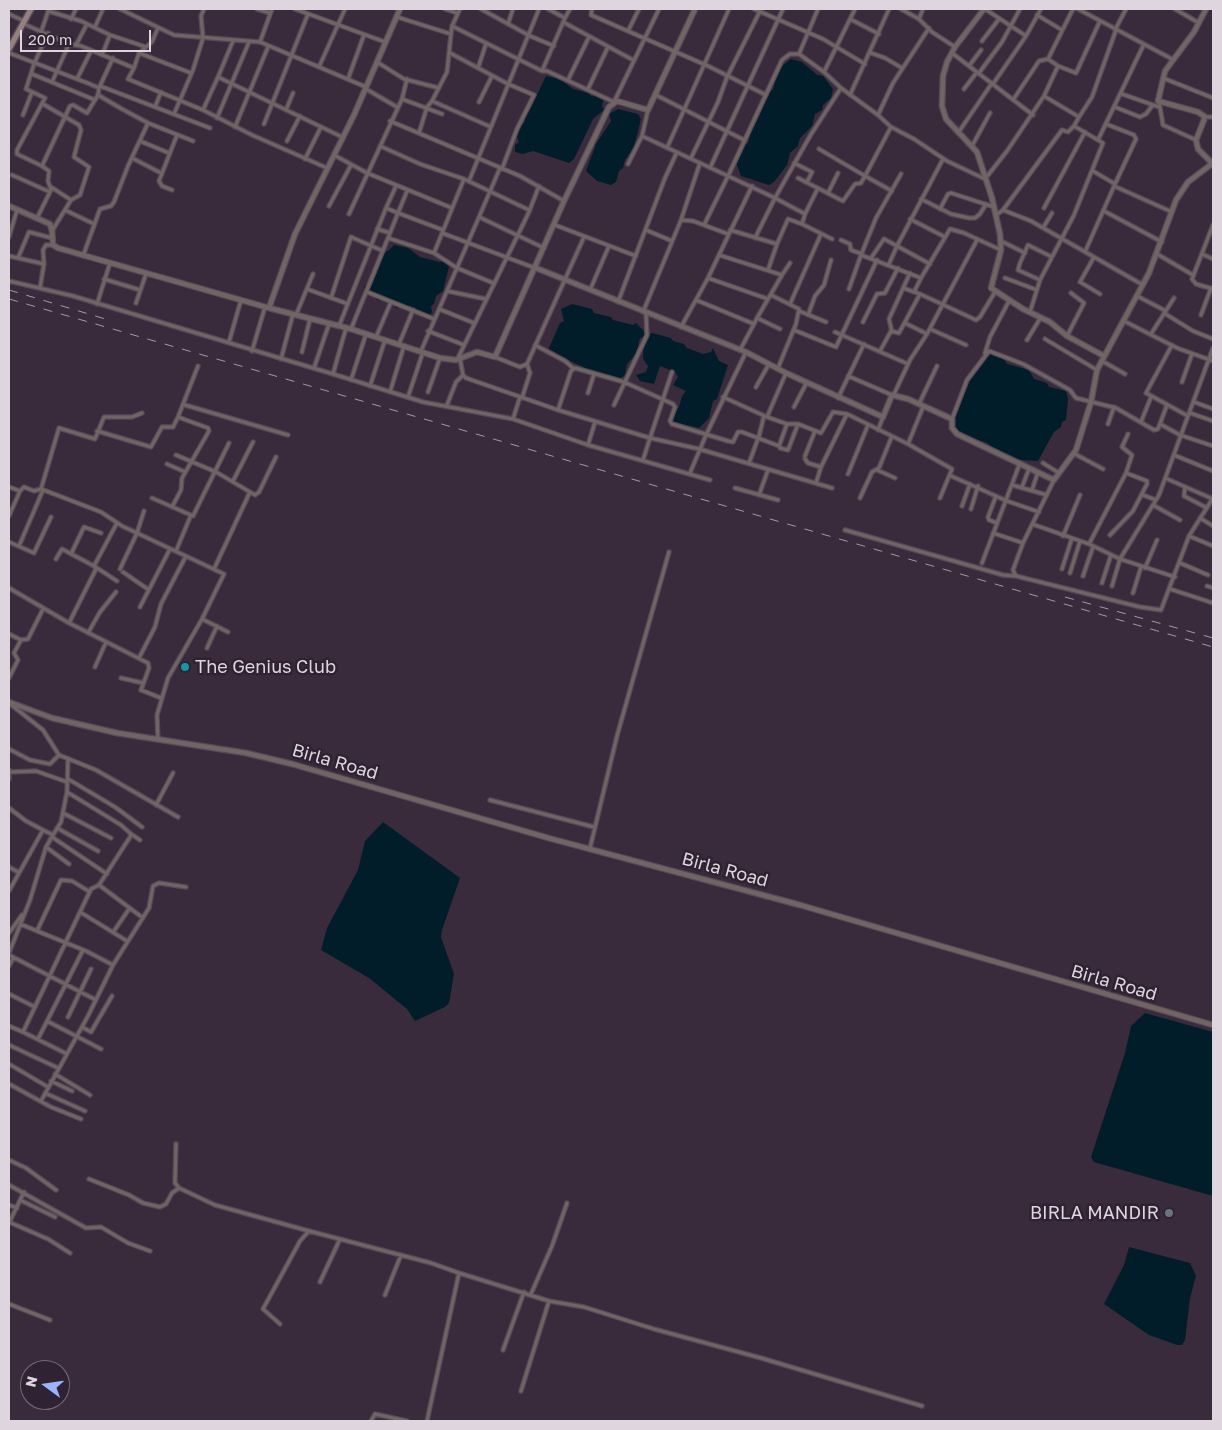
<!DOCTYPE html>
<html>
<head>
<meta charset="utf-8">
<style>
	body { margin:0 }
	#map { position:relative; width:1222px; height:1430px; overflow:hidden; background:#3a2b3c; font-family:"Golos Text",sans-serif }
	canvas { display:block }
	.frame { position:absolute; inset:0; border:10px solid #ded5df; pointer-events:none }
	.north { position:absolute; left:20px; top:1360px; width:50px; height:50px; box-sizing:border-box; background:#2f2232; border:1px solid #756a77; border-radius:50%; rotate:284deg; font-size:14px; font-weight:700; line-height:20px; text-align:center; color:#ded5df }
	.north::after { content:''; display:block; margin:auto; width:18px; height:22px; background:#9bb5fd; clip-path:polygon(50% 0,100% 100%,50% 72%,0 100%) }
	.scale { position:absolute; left:20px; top:30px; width:131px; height:22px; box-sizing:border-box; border:2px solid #ded5df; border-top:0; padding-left:6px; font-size:15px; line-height:18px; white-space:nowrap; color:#ded5df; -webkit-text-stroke:4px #2f2232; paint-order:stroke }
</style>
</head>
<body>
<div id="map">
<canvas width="1222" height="1430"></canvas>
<div class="frame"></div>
<div class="north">N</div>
<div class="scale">200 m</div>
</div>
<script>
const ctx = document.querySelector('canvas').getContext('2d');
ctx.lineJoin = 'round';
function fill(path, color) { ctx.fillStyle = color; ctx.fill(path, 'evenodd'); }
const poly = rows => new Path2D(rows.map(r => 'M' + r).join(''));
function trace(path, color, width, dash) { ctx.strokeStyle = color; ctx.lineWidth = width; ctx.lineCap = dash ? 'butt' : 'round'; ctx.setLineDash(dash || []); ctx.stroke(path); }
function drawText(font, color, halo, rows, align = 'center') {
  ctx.font = font + ' "Golos Text",sans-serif'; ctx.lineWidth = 5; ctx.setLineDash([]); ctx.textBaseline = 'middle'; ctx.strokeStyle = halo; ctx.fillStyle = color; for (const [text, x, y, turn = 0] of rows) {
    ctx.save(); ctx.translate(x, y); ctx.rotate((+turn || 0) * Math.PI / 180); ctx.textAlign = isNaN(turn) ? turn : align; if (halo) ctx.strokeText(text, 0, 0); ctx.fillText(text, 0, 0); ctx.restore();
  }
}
const water = poly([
	[791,59,802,62,817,75,823,76,833,89,831,98,823,105,822,110,815,114,812,126,800,138,798,146,790,153,787,165,774,182,769,185,741,176,735,160,742,153,745,145,748,143,754,117,763,105,766,96,773,89,778,69],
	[546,76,560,79,573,89,589,93,591,96,598,95,604,98,602,106,604,110,593,119,574,159,569,163,533,151,523,154,515,152,515,145,519,142,515,133,519,126,524,123,527,112,530,109],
	[618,109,638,114,641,119,634,147,625,160,623,168,619,171,616,182,611,185,597,181,586,171,596,144,611,121,609,114],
	[394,245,408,248,420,257,440,262,444,260,450,263,443,291,436,296,434,304,431,306,432,312,429,319,422,311,415,313,411,306,396,308,394,302,377,300,375,297,366,295,364,287,376,274,382,252,388,251],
	[572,304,592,309,594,313,611,317,613,320,633,325,636,323,648,335,652,333,671,338,673,341,684,344,687,348,703,354,711,352,713,348,719,361,728,365,717,399,713,401,709,418,699,428,674,422,671,417,679,407,682,396,686,391,673,385,678,377,675,372,660,366,654,384,640,381,636,375,646,372,648,366,643,359,644,337,640,338,636,354,627,364,625,375,619,379,594,372,588,374,583,367,548,350,560,323,564,321,561,309],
	[988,352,1001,354,1007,364,1029,370,1034,379,1047,383,1049,387,1066,391,1068,399,1066,420,1062,422,1061,427,1054,432,1038,461,1020,460,1000,453,987,443,957,433,952,421,969,380,986,358],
	[383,822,460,878,442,930,441,937,454,974,449,1003,445,1007,415,1021,407,1009,369,978,321,950,327,928,358,870,365,841],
	[1145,1013,1213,1032,1213,1196,1094,1162,1091,1157,1125,1053,1131,1026],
	[1129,1247,1190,1263,1196,1276,1190,1298,1185,1340,1182,1345,1177,1345,1149,1335,1104,1304,1124,1265]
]);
const minor = poly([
	[120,9,174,35,260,42,366,87],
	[257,9,270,13],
	[295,9,385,42],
	[445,9,457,13],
	[481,9,530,36,554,46],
	[548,9,565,18,570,9],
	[592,9,591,15,708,66,766,95],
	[754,9,823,39,865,64],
	[901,9,919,19,923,9],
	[985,9,1026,36,993,84],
	[1078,9,1172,59],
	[1175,9,1199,23],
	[48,11,81,21,110,35,146,47],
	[9,14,24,21],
	[1037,15,1062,30],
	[397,17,451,34,452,26,542,71,547,71,614,102,659,9],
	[71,19,76,9],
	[850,19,879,34],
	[919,19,932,32,955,47],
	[563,22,633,60],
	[24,24,69,44,81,46,134,68,128,79,203,110,252,135,327,168],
	[508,24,513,9],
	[452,26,460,9],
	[95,27,103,9],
	[1115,30,1126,9],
	[628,31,639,9],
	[41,32,49,9],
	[48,33,34,64,26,89,45,98,17,150,17,154,42,166,70,106,73,105,87,113,95,100],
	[1026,36,1041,9],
	[233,41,218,77,342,137],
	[982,41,999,19],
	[260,42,272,9],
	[76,45,87,24],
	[9,53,90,84,99,88,98,95,122,109,148,123,193,141],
	[139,53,191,73],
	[450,53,508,84,534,95,517,129,502,169],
	[871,53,885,58,902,68],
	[952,53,1033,115],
	[799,54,818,9],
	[102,55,110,35],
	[377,62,404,79,439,88],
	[969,66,981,50],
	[1058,66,1076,73,1100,21],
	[319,67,345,9],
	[134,68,139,53,152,42,158,28],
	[478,68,486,44],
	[542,71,565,18],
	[824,72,855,9],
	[979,73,1002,42,1020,9],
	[32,74,95,100,98,95],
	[1163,78,1213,98],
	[77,79,91,51],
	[348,79,364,35],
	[568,80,589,37],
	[52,82,69,44],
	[100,86,210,128],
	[99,88,113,58],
	[366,89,397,107],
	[588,89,608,47],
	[964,89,977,72],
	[1122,94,1159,107],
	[656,95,744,140],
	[850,95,889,9],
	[1044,96,1079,117,1092,97,1116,30],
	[402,99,442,114],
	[1013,100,1039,61,1048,59],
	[432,101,447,72,451,34],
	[479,102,492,76],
	[1159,102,1163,125,1196,140],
	[43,104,79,125,81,130,74,157,89,167,80,195,71,200,52,231],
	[155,107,161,92],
	[1115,107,1140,117,1146,114,1152,106],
	[203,110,218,77],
	[286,110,293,93],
	[648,110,642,136,728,176,782,60,790,54,799,54,824,72,841,88,878,115,891,127,914,139,947,161,985,179,1007,151,1044,96,1058,66,1048,59,1073,9],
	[174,114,193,70,203,38,201,16,204,9],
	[23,115,32,92],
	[878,115,893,83,929,28],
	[1204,117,1213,117],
	[217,118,249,42],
	[390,121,520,176,564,201],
	[264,124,308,14],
	[1106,124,1134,135,1136,139,1115,184],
	[1074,126,1079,117],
	[235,127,268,47],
	[419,133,427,107,432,101,491,127],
	[958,133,992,83],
	[1098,140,1144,44],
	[140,141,169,153],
	[287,141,300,116],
	[380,146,420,164,464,179,529,210],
	[972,146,990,113],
	[667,148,729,9],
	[819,149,865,176,891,127],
	[334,155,367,173,452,208],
	[132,158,161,173],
	[691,158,718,102,727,77,760,11],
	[305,159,321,127],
	[700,163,681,220,693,221,728,234],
	[794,163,812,172,807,182],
	[628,164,642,136],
	[710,168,783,9],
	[901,174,876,218,861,255,921,278,950,229,964,233,1001,250],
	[12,175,50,192],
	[798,178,843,201,855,184,861,183,865,176,892,191],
	[469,181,539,9],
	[1114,186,1172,212],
	[51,187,71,200],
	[818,188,805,214,775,198,810,136,841,88],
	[172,190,162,186,159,181,177,135],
	[828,193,838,173],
	[921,199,951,214,969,218,975,218,980,214,986,204],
	[329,206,351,165],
	[386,208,396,186],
	[1044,208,1085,132],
	[940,209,948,194,951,193,994,207],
	[65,210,94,224],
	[1003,210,1031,221,1143,285],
	[1104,211,1162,242],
	[349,214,402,99,407,79],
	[805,214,802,224,832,239],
	[996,215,1003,210,1062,130,1068,132,1074,126,1103,143,1074,215,1040,280,1030,312],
	[479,217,500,168],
	[37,218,51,190,48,181,49,171,42,166],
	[910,219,945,237],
	[555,225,636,256],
	[704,225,728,176,775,198,755,238],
	[1213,225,1192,279,1196,284,1213,289],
	[1043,228,1052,213],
	[377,229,390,233],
	[646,230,672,241],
	[730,230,777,244,768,270],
	[442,233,535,268],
	[9,237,17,210],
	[388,238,398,213,443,230],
	[841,240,850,244,851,250,862,254],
	[1001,241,1025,253],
	[777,244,788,219,802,224],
	[1085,252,1115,184,1093,171],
	[434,253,464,179],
	[1157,254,1193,275],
	[1202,254,1213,259],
	[719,255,782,275,757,318],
	[9,256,44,264],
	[83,256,100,209,111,206,114,202,128,166,148,123],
	[1094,257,1080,282,1100,294],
	[18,258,29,232,52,238],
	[871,258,884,239,897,246,889,264],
	[930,264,897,246,943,159],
	[782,275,790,263],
	[708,278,768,299],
	[1005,278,1037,290],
	[104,279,140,290],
	[1040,280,1018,270,1020,263,1028,245,1050,256],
	[9,281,73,296,333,374,346,328],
	[40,288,44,264,43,250,46,245,53,245],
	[903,288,920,294],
	[307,289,348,304],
	[849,289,861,255],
	[590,290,609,246],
	[447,291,486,299],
	[367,292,434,319],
	[914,292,921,278],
	[771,295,799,309,796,324,778,368],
	[1137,296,1166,311],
	[331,298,351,237,383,251],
	[696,300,754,324,757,318,780,329],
	[618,302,665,178,677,152],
	[136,303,146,274],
	[97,304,110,263],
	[790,304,821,234],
	[439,309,474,323],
	[799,311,826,322],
	[643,312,681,220],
	[1164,313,1193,331,1213,339],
	[296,315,313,274],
	[808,315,815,296,824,285,831,260],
	[1201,315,1211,288],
	[1124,321,1177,348,1213,361],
	[863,322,877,294,885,293,898,268],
	[905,323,927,334],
	[339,326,386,208,398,213,407,191],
	[681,327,708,278,752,186],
	[351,329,388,238,434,253,457,268,493,283],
	[930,329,966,345],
	[794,330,836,347,877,260],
	[428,331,464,345],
	[835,332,908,364],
	[892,332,889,319,910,273],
	[1151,334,1174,298],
	[1067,336,1084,303,1071,293],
	[376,337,391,302],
	[1045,339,1097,370],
	[1027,340,1041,317],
	[229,342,241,300],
	[399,344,413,310],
	[535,345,565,361,573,368],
	[1172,345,1146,393,1188,416],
	[740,350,754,324],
	[252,351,265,307],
	[421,351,479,217,544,248],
	[880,351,891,331,899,333,920,294,976,320,980,317,995,292],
	[302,352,310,319],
	[985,353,990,337,1009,301],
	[495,357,520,367,527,364,584,237],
	[281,359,293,314],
	[460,359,463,375,466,378,558,410,571,371,575,368,624,382,673,404,675,407,670,421,672,424,728,441,733,442,738,432,742,432,779,446,787,424],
	[457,360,529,212,539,186],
	[1102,361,1125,374],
	[314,368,329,324],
	[672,372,650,438,699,449,832,488],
	[333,374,423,402,513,419,588,445,710,480],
	[848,376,892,395],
	[351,380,366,334],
	[1182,382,1192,354],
	[370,386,385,340],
	[756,387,769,364],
	[390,392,404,346],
	[428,392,440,358],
	[588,393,594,374],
	[894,394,910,360,927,334,977,240],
	[408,397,423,352],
	[723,397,767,417,786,373],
	[522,398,530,373,527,364],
	[838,398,864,344],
	[1194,402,1213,409],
	[919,404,937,366],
	[185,405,288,435],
	[447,405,456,382,463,375],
	[614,405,647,335,646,313],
	[794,407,807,382],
	[558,410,650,438,643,460],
	[1190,413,1213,421],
	[767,417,787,424,798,424,821,433,833,412,847,414,908,444,952,469,940,498],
	[513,419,520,397],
	[952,419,967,380,989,351,1023,364,1070,390,1076,398,1116,408,1154,430,1158,429,1167,405],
	[1141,422,1151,397],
	[1108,424,1114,407],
	[1160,424,1180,435,1213,446],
	[878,430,883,417],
	[97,431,151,447,162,427,173,427,178,417],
	[908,444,923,407],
	[588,445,595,422],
	[779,446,780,448,788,450,798,424],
	[1075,454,1103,469],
	[176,455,216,472,250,492,214,569],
	[1174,455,1213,471],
	[805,456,815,431],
	[805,459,808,463,821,467],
	[749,463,759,436,764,416],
	[1043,463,1059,473],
	[167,464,185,472],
	[877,470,895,478],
	[690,473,706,435,746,352],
	[848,474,868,425],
	[951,476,1007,501,1039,512],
	[1165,478,1213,499],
	[1054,480,1023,543,1013,570,1016,576,1140,607,1161,610,1189,536,1213,498],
	[233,481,253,442],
	[816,483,821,467,847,414],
	[1012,485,1047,495],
	[9,487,20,491,24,487,34,491,41,489,101,512,122,526,224,574,202,619,168,678,157,715,158,740],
	[1022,487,1029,469],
	[1185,487,1184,496,1207,508],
	[735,488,778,500],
	[41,489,59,428,95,439,104,417,132,417,142,413],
	[1032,490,1038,472],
	[250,492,255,495,259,492,276,457],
	[759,495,768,470],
	[1143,495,1156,500],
	[996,496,988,517,989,520,997,523],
	[152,498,193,516,229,443],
	[860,498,872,472,879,468,892,436],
	[1153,505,1180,520],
	[962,506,970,484],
	[172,507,181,490,182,478,209,431,208,428,178,417,198,366],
	[971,509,978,486],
	[9,516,20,491],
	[1200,518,1213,526],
	[117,523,94,566,117,581],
	[1032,524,1089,544,1120,559,1175,577],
	[845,530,1003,575,1015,576],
	[993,533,1023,543],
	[1110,535,1133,511,1147,484,1147,481,1126,473],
	[1063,536,1080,495],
	[1189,536,1213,546],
	[9,542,34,553,51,517],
	[1089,544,1126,473,1132,455,1122,447,1128,434],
	[19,546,43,490],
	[176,551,191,515],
	[71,554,84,527,101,533],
	[56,559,62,549,94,566,96,569,69,623],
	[982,563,1020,463],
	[1180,563,1208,575],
	[1145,568,1157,540],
	[120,569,137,533,144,511],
	[1062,569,1072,538],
	[123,572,149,590],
	[1070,573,1080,541],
	[1083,576,1093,547],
	[1102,583,1111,555],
	[1112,586,1120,559,1159,495,1213,348],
	[1207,586,1213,588],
	[9,588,69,623,148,663,149,668,141,690,161,698],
	[1170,589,1213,603],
	[1133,593,1141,567],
	[140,607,170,549],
	[202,619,228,632],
	[88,633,100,612,116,592],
	[9,634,21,640,28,639,43,609],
	[207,648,217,626],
	[139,658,155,627,161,604,186,556],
	[95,667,106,642],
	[9,678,18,660,14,653,21,640],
	[121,678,143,683],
	[9,703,43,730,59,755,96,770,178,817],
	[9,749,30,760,50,764,59,755],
	[9,770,9,779],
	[10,772,36,771,67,782],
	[68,779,115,807,142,827],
	[490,800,594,827],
	[156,805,173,773],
	[9,808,26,821,43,830],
	[63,813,111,838],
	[57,828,98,851],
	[131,834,140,840],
	[52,837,107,874],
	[46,847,69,864],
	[590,848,617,736,669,552],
	[9,867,18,872],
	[99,885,143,918],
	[9,891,43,830,53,835,61,822,67,792,68,759],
	[80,912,127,941],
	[20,924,86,951,113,965],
	[37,931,61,880,72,881,90,892],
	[114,931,129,909],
	[9,933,22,915],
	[9,953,30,900,46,847,53,835],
	[9,955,96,1000],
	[9,966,13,958],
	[9,994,35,1007],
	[68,1017,91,969],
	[47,1021,101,1049],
	[9,1026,23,1032,91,889,99,885,130,837,131,834,121,825,67,792],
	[82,1027,91,1032,112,996],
	[23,1032,67,1054],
	[38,1039,83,950],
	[9,1045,58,1068],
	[9,1064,48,1087],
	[55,1074,90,1095],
	[51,1081,72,1091],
	[9,1084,51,1107,81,1119],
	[45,1093,85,1111],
	[41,1101,88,1016,113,965,149,908,153,886,159,883,186,887],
	[176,1144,175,1183,179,1188,215,1205,309,1231,300,1241,263,1309,280,1324],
	[9,1160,26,1168,56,1190],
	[89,1179,129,1195,143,1203,160,1207,166,1204,172,1193,179,1188],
	[9,1185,86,1228,101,1227,128,1243,150,1251],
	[20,1200,55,1217],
	[9,1205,17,1208],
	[9,1222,48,1239,70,1253],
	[9,1223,24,1192],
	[309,1231,431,1263,459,1273,427,1421],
	[459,1273,549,1301,584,1307,654,1329,761,1358,922,1406],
	[320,1282,340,1239],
	[531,1294,552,1246,567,1203],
	[385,1295,401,1255],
	[9,1304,50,1320],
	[503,1350,524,1292],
	[521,1391,549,1301],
	[371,1421,375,1414,407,1421]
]);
const tertiary = poly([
	[984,9,955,47,947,62,943,76,942,106,946,119,977,152,992,198,1000,234,1001,250,991,288,1023,309,1050,322,1067,336,1104,356],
	[1206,9,1194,32,1165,71,1158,101,1198,112,1204,116,1204,120,1196,140,1198,149,1213,164],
	[9,206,50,224,52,231,53,245,58,248,269,308,351,329,440,358,456,360,477,352,495,357,564,201,609,107,617,101,648,110,695,9],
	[536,268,746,352,786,373,883,417,892,395,908,399,952,419,952,428,957,434,1054,480,1076,450,1091,402,1097,370,1149,273,1176,200,1188,182,1213,163],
	[269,308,295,234,354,115,400,9],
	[9,702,52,718,117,733,246,753,292,764,552,839,800,905,1213,1025]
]);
const secondary = poly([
	[9,49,31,9]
]);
const rail = poly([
	[9,290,112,321],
	[9,299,1213,647],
	[1065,597,1213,638]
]);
const markers = [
	[185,667,5,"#0f9aa8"],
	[1169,1213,5,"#6b7280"]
];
const poiNames = [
	["The Genius Club",195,667],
	["BIRLA MANDIR",1159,1213,"right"]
];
const streetNames = [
	["Birla Road",335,762,16],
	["Birla Road",725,870,15],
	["Birla Road",1114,983,16]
];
fill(water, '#001d29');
trace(minor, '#584a59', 5.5);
trace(tertiary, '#584a59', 7);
trace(secondary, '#584a59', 8);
trace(minor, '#716563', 3);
trace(tertiary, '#716563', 4.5);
trace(secondary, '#94817e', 5);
trace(rail, '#a499a5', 1, [9, 9]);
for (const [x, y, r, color] of markers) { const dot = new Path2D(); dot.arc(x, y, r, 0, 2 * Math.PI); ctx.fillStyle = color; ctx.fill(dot); trace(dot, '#2f2232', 2); }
drawText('18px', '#ded5df', '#2f2232', poiNames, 'left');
drawText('18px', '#ded5df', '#2f2232', streetNames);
</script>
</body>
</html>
